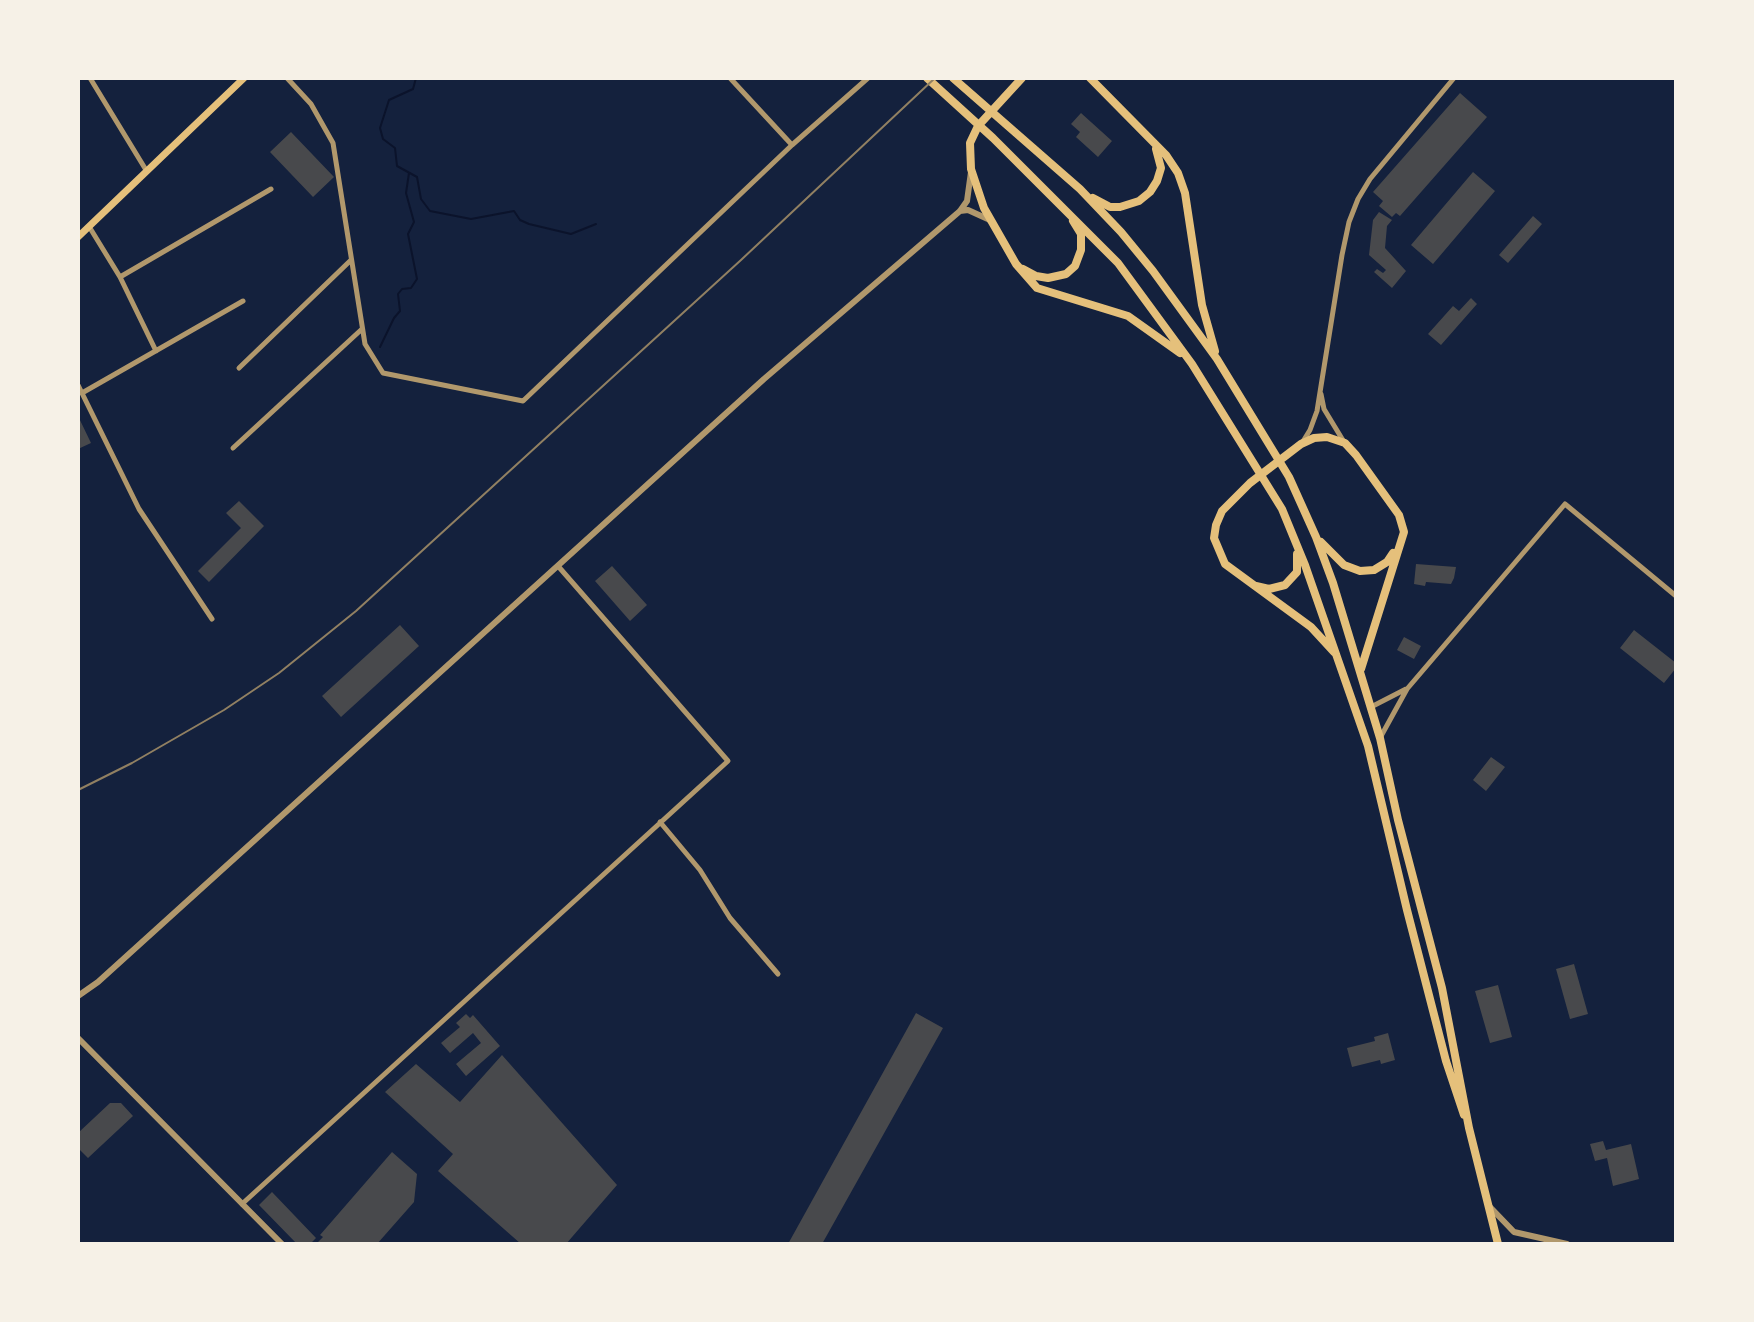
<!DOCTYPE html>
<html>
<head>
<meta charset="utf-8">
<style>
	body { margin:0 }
	#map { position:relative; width:1754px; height:1322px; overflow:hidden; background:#14213d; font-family:Helvetica,sans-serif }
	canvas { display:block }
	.frame { position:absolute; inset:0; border:80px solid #f6f1e7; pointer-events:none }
</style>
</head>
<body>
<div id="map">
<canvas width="1754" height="1322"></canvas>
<div class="frame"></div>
</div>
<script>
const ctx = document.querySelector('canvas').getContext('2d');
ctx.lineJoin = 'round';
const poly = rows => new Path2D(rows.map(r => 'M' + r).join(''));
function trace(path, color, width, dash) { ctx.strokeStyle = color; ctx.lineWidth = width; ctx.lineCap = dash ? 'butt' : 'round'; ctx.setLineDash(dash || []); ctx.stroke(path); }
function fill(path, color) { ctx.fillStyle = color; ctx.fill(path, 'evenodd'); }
const stream = poly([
	[416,78,413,89,389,100,380,128,383,139,395,148,397,166,417,177,421,199,430,211,471,219,514,211,520,220,529,224,571,234,596,224],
	[380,347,394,318,400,311,398,294,402,289,411,288,417,279,408,234,414,222,406,193,409,173]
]);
const building = poly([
	[1460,93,1487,117,1400,216,1396,213,1392,217,1379,206,1383,201,1373,192],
	[1081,113,1112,141,1098,157,1076,137,1080,132,1071,124],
	[291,132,334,177,313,197,270,152],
	[1473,172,1495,191,1433,264,1411,245],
	[1379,212,1392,220,1387,226,1385,248,1406,271,1392,288,1374,272,1377,269,1383,273,1386,270,1369,255,1373,220],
	[1533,216,1542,224,1508,263,1499,255],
	[1471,298,1477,304,1441,345,1428,334,1453,306,1459,311],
	[78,416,91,443,78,449],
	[239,501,264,526,209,582,198,571,241,528,226,513],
	[1416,564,1456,567,1454,578,1451,584,1426,582,1425,586,1414,584],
	[612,566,647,605,630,621,595,581],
	[400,625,419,646,341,717,322,696],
	[1634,630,1676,663,1676,668,1664,683,1620,648],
	[1404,637,1421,646,1414,659,1397,650],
	[1491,757,1505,767,1486,791,1473,780],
	[1574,964,1588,1014,1570,1019,1556,969],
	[1498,985,1512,1037,1490,1043,1475,991],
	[916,1013,943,1028,822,1244,788,1244],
	[466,1014,470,1018,473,1015,500,1046,466,1076,456,1064,481,1043,473,1033,450,1053,441,1043,460,1027,456,1023],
	[1388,1033,1395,1060,1381,1064,1380,1060,1352,1067,1347,1048,1375,1041,1374,1037],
	[502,1055,617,1185,566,1244,521,1244,438,1171,453,1154,385,1092,416,1064,460,1102],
	[110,1103,121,1103,133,1116,88,1158,78,1148,78,1133],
	[1603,1141,1606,1150,1631,1144,1639,1179,1613,1186,1607,1158,1595,1161,1590,1144],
	[392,1152,417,1174,414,1202,377,1244,316,1244,323,1237,320,1235],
	[272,1192,316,1238,310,1244,297,1244,259,1205]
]);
const minor = poly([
	[90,78,146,170],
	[287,78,311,104,333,143,365,344,383,373,523,401,792,145,868,78],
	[730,78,792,145],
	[90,228,120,277,156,351],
	[120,277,271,189],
	[239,368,351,260],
	[78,385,139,509,212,619],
	[82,393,243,301],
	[1321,394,1324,409,1344,442],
	[1302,443,1310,430,1317,411,1342,255,1349,222,1358,199,1370,179,1454,78],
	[233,448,362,329],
	[1371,707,1406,689],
	[1380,738,1407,689,1565,504,1676,596],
	[660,822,700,870,730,918,778,974],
	[242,1204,728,761,558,566]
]);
const tertiary = poly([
	[960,211,968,210,990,220],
	[78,996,98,982,764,379,960,211,967,201,971,172],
	[78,1038,282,1244],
	[1490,1207,1514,1232,1567,1244]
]);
const secondary = poly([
	[78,237,244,78]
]);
const primary = poly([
	[927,78,993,138,1118,263,1192,364,1282,509,1305,565,1368,746,1407,910,1446,1061,1464,1115],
	[953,78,1080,189,1121,232,1153,271,1217,359,1289,477,1316,537,1333,583,1380,738,1398,820,1442,988,1469,1128,1498,1244],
	[1022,78,978,126,970,143,971,169,984,208,1016,264,1037,288,1128,316,1180,353],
	[1090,78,1166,155,1178,173,1185,193,1202,305,1215,351],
	[1093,198,1110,207,1120,207,1139,201,1150,192,1157,181,1161,168,1156,149],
	[1023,269,1036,276,1048,278,1066,274,1075,266,1081,250,1081,234,1073,221],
	[1321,542,1344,565,1360,571,1374,570,1387,562,1393,553],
	[1256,586,1269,589,1285,585,1297,572,1297,554],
	[1334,652,1311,627,1225,564,1214,538,1216,525,1222,511,1250,483,1301,444,1314,438,1327,437,1345,443,1356,455,1399,515,1404,532,1361,669]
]);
const rail = poly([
	[78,790,132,763,224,710,279,673,356,611,741,260,935,78]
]);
trace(stream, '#0b132b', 2);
fill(building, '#48494c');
trace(minor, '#b1986c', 5);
trace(tertiary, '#b1986c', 6);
trace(secondary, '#e5c07b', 7);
trace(primary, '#e5c07b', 8);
trace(rail, '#918062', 2);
</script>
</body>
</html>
